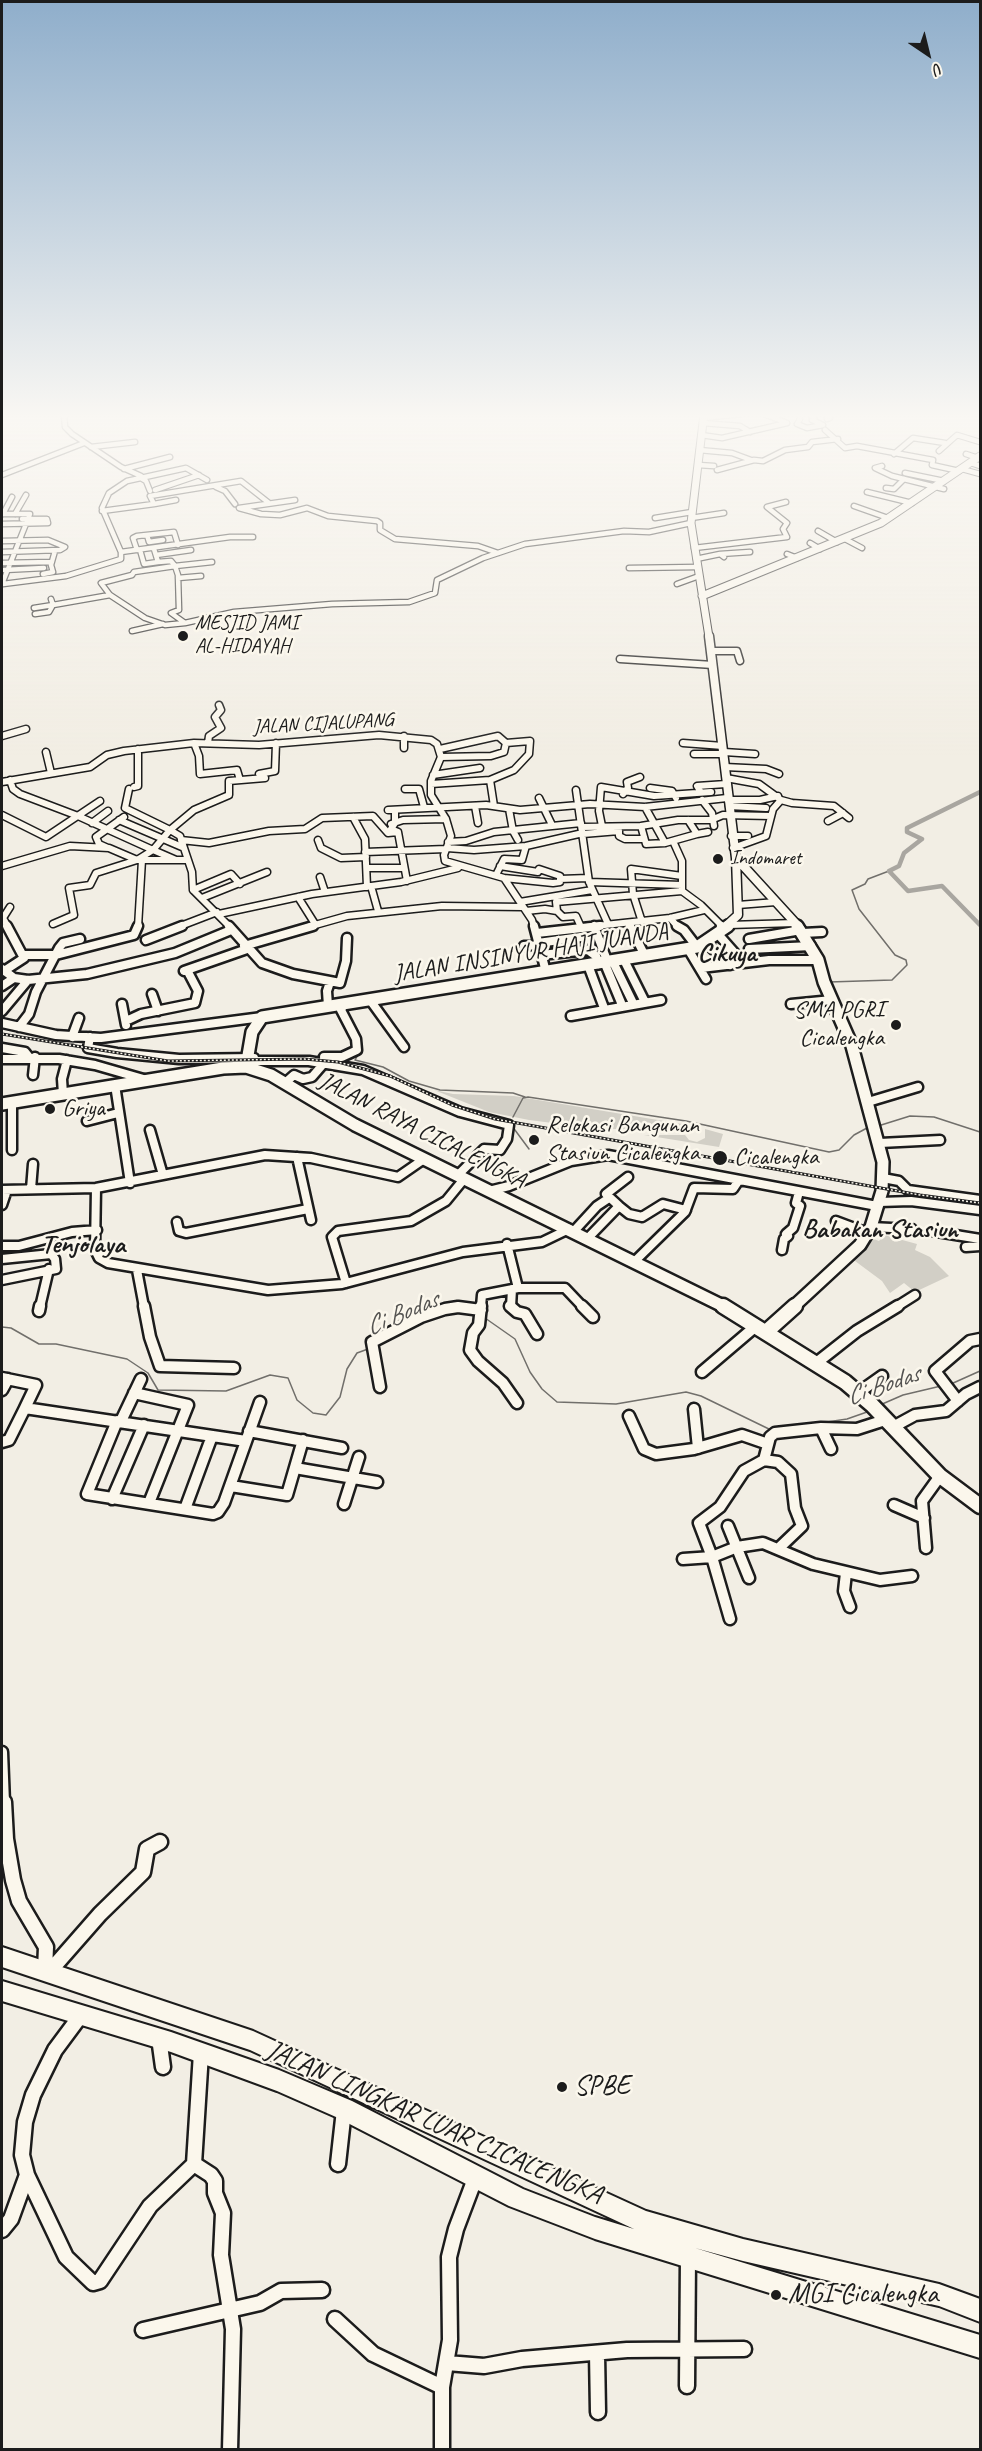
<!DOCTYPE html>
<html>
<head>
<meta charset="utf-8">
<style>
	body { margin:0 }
	#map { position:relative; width:982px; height:2451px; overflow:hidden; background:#f2eee4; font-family:Caveat,sans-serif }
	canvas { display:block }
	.frame { position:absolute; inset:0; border:3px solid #1c1c1c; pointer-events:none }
	.north { position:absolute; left:898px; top:24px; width:60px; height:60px; -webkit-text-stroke:4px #fbf7ec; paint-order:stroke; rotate:145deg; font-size:16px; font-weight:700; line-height:24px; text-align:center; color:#1c1c1c }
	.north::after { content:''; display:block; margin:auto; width:21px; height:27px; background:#1c1c1c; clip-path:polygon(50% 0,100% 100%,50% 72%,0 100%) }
</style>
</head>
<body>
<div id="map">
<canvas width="982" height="2451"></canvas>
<div class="frame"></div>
<div class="north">U</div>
</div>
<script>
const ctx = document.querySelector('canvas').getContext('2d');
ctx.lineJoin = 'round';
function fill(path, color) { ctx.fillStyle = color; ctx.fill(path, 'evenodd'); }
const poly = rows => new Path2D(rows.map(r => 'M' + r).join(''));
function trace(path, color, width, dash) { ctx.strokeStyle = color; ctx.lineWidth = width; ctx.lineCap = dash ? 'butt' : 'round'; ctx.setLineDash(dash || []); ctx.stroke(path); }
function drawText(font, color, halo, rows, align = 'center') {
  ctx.font = font + ' Caveat,sans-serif'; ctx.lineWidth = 5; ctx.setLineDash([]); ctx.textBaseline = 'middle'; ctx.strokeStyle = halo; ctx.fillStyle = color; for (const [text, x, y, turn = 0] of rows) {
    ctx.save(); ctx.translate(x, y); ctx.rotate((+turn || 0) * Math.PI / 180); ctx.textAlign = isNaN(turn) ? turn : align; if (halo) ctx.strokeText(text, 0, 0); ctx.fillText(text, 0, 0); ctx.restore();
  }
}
const green = poly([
	[434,1090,453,1094,514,1096,688,1125,685,1132,592,1128,529,1120,489,1112],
	[705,1129,723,1134,719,1147,644,1135,685,1135,689,1140,697,1142,705,1138],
	[884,1235,917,1244,915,1250,930,1257,949,1276,915,1292,904,1283,890,1293,882,1281,851,1258,871,1238,879,1241]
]);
const stream = poly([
	[829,982,892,980,907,965,906,960,895,955,859,909,852,890,865,884,868,879,889,871],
	[359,1053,355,1060,383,1067,409,1081,440,1090,513,1093,525,1097],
	[513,1117,523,1098,528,1097,686,1121,829,1152,839,1150,854,1135,867,1128],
	[512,1126,529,1149],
	[878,1126,910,1116,934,1117,980,1132],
	[485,1318,515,1339,530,1372,542,1389,557,1402,616,1404,686,1392,701,1396,771,1430],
	[2,1327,11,1328,39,1344,56,1344,127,1359,148,1373,158,1390,226,1391,270,1375,288,1378,297,1400,313,1413,326,1415,340,1397,347,1369,357,1353,368,1349],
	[951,1384,980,1371],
	[880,1405,903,1395,941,1386],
	[814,1424,847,1419,867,1412]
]);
const canal = poly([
	[980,792,907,828,907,832,922,839,904,853,899,866,889,871,908,891,942,886,980,925]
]);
const minorFar4 = poly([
	[64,414,65,427,72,434,121,467,141,476],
	[824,414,830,418,827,419],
	[703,418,741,414],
	[800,419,797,424,807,428,823,425,812,420,814,418,809,414],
	[703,423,740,426,750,432],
	[825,430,845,448,857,446,933,460,932,465,959,471],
	[701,435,722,438,787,423,764,414],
	[91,447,135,442],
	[699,450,732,453,751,460],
	[939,451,957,435,980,442],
	[894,454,913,438,945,443],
	[966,454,978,458],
	[971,463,980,466],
	[698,465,714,466],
	[882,466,875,468,892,476,944,489],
	[124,469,170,457],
	[962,469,980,474],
	[717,470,754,460,763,461,785,450,808,447,812,442,838,439],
	[905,473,944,481],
	[2,475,84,443],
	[139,477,146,481,150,491],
	[216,487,225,491,235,504],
	[886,488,894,489,904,479],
	[155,490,199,475],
	[867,492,912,503],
	[295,500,239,508,261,514,280,515,307,508,328,516,377,521,380,523,380,530,395,539,478,546,498,553],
	[154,504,176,500],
	[854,506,888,518],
	[102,511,154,504,150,496,241,481,269,503],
	[2,514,30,514,2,584],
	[3,514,12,497],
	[15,514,26,495],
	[655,518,692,512],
	[691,518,724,513],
	[2,524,48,523,47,519,22,519],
	[818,531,837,542],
	[147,535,149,542,163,540],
	[845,539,862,548],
	[2,541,48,540,65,547,60,550,2,552],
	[810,543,820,549],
	[694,548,787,537,783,529,787,523,767,507,786,502],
	[154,549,158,562,171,561,175,566,212,562],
	[137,550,133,538,137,536,174,532,178,545],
	[140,550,144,564,158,562],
	[121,552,230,537,253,537],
	[720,554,750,552],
	[787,554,797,558],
	[156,555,191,550],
	[696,559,720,554,724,557],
	[2,563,51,562],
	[175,566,178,575,179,610,171,613,185,623,165,625,145,618,110,595,101,583,132,575,134,572,175,566],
	[629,568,698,567],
	[4,570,44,568],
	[43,574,53,572,51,565,55,551],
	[178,578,201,576],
	[3,584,66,576,121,559,121,552,102,508,109,493,127,481,186,468,207,480],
	[677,584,699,576],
	[51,599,53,605,110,595],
	[34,608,53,605],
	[35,614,49,612,53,605],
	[185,623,234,612,332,604,409,602,435,593,437,580,483,558,525,544,624,531,649,532,691,523],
	[132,631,163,624]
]);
const minorFar3 = poly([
	[711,651,737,651,740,661],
	[620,659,713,665],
	[2,736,26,729],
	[404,736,404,748],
	[194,743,199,756,200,774,237,770,240,780],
	[208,743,209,736,221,728,215,717,221,710,219,705],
	[683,743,723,746],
	[440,749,498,736,506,743,504,752,491,756,441,757],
	[46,752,51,773],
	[724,752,755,754],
	[694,754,724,754],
	[725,767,766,769,779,774],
	[259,774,275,771,276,743],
	[433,775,480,768],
	[726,778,759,784,781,800,792,803,834,806,849,818],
	[10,780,13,789,20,794,78,816,153,850,137,860,96,873,90,885,69,888,74,915,53,924],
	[490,780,494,806],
	[2,782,90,767,107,755,124,751,194,743,259,745,379,735,431,740,437,744,441,757,431,781,431,795,446,819,451,836,444,855,445,861,504,878,532,920,534,927],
	[431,784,490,780,514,770,529,754,530,741,506,743],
	[134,787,138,786,138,749],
	[650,788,672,791,676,798],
	[129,789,125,808,170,830,153,850,176,860],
	[405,789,419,789,424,807],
	[576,790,589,882,608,924],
	[700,791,697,786,726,784],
	[623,794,628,788,627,782,640,777],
	[539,798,552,825],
	[702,800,712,813,714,826],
	[728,800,760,800,778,796],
	[475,806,478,823],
	[729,806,766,808],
	[645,807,665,843],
	[509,809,513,831,518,840],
	[388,810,486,805,520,810,590,804,645,807,727,798],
	[395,810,395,823,391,829,398,832,407,881],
	[2,815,46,837,100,801],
	[353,817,365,839,367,887],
	[119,820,182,847],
	[688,820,697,834,708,832],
	[828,821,843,813],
	[92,823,108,811],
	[391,824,403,820,446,819],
	[602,826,599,811,601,787,654,796,711,792],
	[641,826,646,844,665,843,697,834],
	[582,827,641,826,678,820,711,820,723,815,771,816],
	[583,834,619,831,619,836,625,839,644,839],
	[731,836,748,836],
	[181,840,209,843,269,831,305,829,322,818,373,816,388,833,398,832],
	[318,840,321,848,341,858,366,857],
	[673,841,682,861,682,891,701,905,723,927],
	[448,842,466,841,494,832,581,823],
	[108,848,99,844,96,837,124,817],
	[447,848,474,850,526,846],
	[733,848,766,836,773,809,781,800],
	[365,852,446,849],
	[2,866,70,846,109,848,137,860,187,860],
	[500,866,538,872,539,869,560,876,560,879],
	[367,868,404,868],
	[496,875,504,859,522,860,526,846,583,833],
	[320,877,325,892],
	[504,878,553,883,560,882,560,879,588,878],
	[589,882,682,885],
	[371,886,378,911],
	[193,890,231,874,240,884],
	[298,897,315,924],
	[202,898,267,872],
	[520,902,592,890],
	[738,905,776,902],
	[526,911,545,909,557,911,563,917,576,916,581,927],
	[557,911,556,902,682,891],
	[219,914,312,894,401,882,458,868],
	[3,918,8,927],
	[3,918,10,907],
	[670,918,678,927],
	[642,922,633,894,631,869,682,876],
	[628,923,630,927],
	[729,925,795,923],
	[138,927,142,860],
	[178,927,217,912],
	[230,927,193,890,192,872,180,836,170,830,194,810,229,795,229,781,265,778],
	[308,927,347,916,442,906,523,907],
	[586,927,670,918,704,910]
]);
const minorFar2 = poly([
	[229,926,262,963,293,974,340,983,346,961,347,938],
	[534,926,546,972],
	[594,926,608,963],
	[630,926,645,956],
	[677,926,684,930,697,947],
	[721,926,724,929],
	[537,933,600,926],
	[717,933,740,959,747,960],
	[803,933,822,932],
	[749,939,801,930],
	[146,940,182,926],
	[705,942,730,965],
	[538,943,581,937],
	[244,946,313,926],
	[524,946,539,945],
	[688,949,706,979],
	[749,949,811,946],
	[23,955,56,955,134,935,138,926],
	[541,955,588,950,596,956,599,964],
	[624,960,645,1002],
	[613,962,633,1003],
	[605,964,622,1005],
	[588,965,604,1008],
	[701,968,769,960,818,960],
	[2,969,14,978,28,980,87,974,175,953,231,930],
	[4,971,24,958,7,926],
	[184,971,247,949],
	[2,986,14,978],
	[152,994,158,1011],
	[370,1000,404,1047],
	[122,1004,126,1025],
	[791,1004,832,1000],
	[328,1006,327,991,330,982],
	[2,1011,28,980],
	[571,1016,661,1000],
	[126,1021,141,1014,195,1003,198,991,187,970],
	[2,1023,56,1035,101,1038,262,1017],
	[19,1027,29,1014,36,992,59,948,63,943,80,939],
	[72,1037,79,1018],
	[90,1037,88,1048,117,1053,179,1059,254,1058],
	[2,1048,25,1052,29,1057],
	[324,1057,342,1057,357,1050,356,1039,341,1010,344,1004],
	[2,1059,59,1059,95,1065,147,1080],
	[247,1061,309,1061,363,1070,460,1112,509,1125,507,1139,500,1150,484,1149,457,1176],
	[33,1075,35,1057],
	[285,1083,294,1075,303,1079,312,1077,325,1062],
	[115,1085,130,1183],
	[63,1094,62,1079,67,1060],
	[12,1102,12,1150],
	[868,1102,918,1087],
	[87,1121,118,1113],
	[150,1130,163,1175],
	[880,1143,940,1140],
	[297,1157,311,1220],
	[883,1178,899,1181,908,1190,980,1200],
	[96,1188,95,1250,99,1258,108,1263,268,1290,342,1284,463,1252,542,1242,569,1229],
	[31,1189,33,1164],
	[2,1190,96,1188,265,1155,311,1158,398,1177,424,1159],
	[489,1191,509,1186,571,1161,608,1155,877,1206],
	[879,1202,911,1201,980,1210],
	[2,1205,7,1190],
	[619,1206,629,1214,642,1217,663,1204,686,1210],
	[836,1221,868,1233],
	[177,1222,179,1231,186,1233,308,1209],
	[871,1227,912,1229],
	[574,1231,597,1206,609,1198],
	[931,1231,980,1239],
	[588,1238,619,1206,606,1194,628,1177],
	[507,1244,518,1288],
	[2,1246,19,1246,72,1232,97,1230],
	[966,1247,980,1246],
	[782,1250,784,1239,788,1236,786,1234,793,1228,800,1206,796,1203,799,1192],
	[2,1259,51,1254,55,1259,56,1269,2,1280],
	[635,1261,685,1212,694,1188,733,1189,739,1180],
	[137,1270,144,1307],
	[346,1283,332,1237,338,1231,411,1221,446,1201,464,1179],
	[40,1307,49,1269],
	[481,1307,482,1295,518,1288,565,1288,583,1307],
	[511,1307,512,1289],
	[896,1307,915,1295]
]);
const minorFar1 = poly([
	[144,1306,150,1337,160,1366,234,1368],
	[481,1306,479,1325,473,1333,470,1350,478,1361,503,1383,517,1403],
	[510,1306,517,1312,525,1314,537,1334],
	[582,1306,593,1317],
	[39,1311,40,1306],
	[815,1364,857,1331,898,1306],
	[702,1372,756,1326],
	[2,1378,36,1385,25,1408,246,1441],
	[380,1387,372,1342,421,1317,445,1309,458,1307,481,1310],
	[2,1390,8,1379],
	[134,1393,188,1405,149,1503],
	[858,1393,882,1376],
	[958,1401,935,1371,970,1341,980,1339],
	[694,1409,698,1448],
	[629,1416,644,1449,656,1454,694,1449,742,1435,768,1444],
	[117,1421,87,1494,213,1514,218,1512,224,1503,260,1402],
	[121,1421,141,1379],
	[893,1427,915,1415,946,1411,966,1394,980,1387],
	[821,1428,831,1449],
	[249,1431,342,1448],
	[2,1442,9,1440,25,1408],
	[764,1460,770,1437,775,1433,821,1428,857,1429,885,1420],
	[295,1468,377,1482],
	[231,1486,287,1495,303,1440],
	[112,1499,144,1425],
	[344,1504,359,1457],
	[894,1505,924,1518],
	[185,1509,212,1436],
	[728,1526,749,1578],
	[926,1548,922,1501,940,1476],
	[683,1559,712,1557,699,1523,720,1507,744,1471,764,1460,778,1462,791,1474,795,1508,802,1526,779,1548],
	[846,1573,844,1591,850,1607],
	[730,1619,712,1557,737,1547,763,1543,813,1564,880,1580,912,1576],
	[2,1752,4,1803]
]);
const minor = poly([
	[4,1802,6,1839,13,1880,19,1901,46,1947,45,1970],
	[50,1971,100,1914,143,1872,147,1849,160,1842],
	[81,2015,55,2050,33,2095,25,2122,22,2155,27,2175,66,2257,93,2283,100,2281,150,2206,194,2164,201,2053],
	[159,2038,163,2067],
	[194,2164,211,2175,215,2181,215,2193,223,2213,221,2255,233,2329,230,2450],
	[338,2164,344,2110],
	[2,2230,11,2219,27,2175],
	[335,2319,373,2354,442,2387],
	[143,2330,260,2303,281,2291,322,2290],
	[597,2353,598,2412],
	[447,2363,484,2366,522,2359,627,2350,744,2349],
	[687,2386,688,2258],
	[442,2450,442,2387,450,2340,449,2257,456,2229,476,2176]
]);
const majorFar3 = poly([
	[704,414,691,523,709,637],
	[702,596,881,523,980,456]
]);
const majorFar2 = poly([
	[709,636,736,858,799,927],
	[725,927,738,915,736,858]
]);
const majorFar1 = poly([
	[246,1067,252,1032,262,1017,697,947,728,926],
	[2,1104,223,1068,246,1067,271,1075,355,1125,725,1307],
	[793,1307,860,1245,871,1227,882,1191,883,1162,852,1046,824,982,818,960,797,926]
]);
const major = poly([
	[723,1306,845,1382,872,1405,940,1476,980,1506],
	[766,1332,795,1306]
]);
const highway = poly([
	[2,1947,253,2031,646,2211,743,2239,939,2284,980,2299,980,2322,939,2306,743,2261,695,2248,980,2335,980,2358,595,2239,509,2206,336,2117,277,2091,171,2052,2,2001,2,1981,171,2032,279,2070,352,2101,523,2189,595,2217,634,2229,250,2050,2,1967,2,1947]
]);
const rail = poly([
	[2,1034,168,1061,304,1059,338,1062,390,1076,452,1105,495,1119,920,1195,980,1203]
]);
const markers = [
	[183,636,6,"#1c1c1c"],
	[718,859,6,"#1c1c1c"],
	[896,1025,6,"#1c1c1c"],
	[50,1109,6,"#1c1c1c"],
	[534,1140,6,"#1c1c1c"],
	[720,1158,8,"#1c1c1c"],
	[562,2087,6,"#1c1c1c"],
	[776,2295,6,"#1c1c1c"]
];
const farPoinames = [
	["MESJID JAMI",195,624],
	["AL-HIDAYAH",195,647],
	["Indomaret",730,859]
];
const farStreetnames = [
	["JALAN CIJALUPANG",323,724,-3]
];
const streetNames = [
	["JALAN INSINYUR HAJI JUANDA",531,953,-9],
	["JALAN RAYA CICALENGKA",422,1131,27]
];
const poiNames = [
	["SMA PGRI",884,1011,"right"],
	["Cicalengka",884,1039,"right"],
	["Griya",62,1109],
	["Relokasi Bangunan",546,1126],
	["Stasiun Cicalengka",546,1154],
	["Cicalengka",734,1158]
];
const neighbourhoodNames = [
	["Babakan Stasiun",880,1230]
];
const waterNames = [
	["Ci Bodas",402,1314,-23],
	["Ci Bodas",883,1386,-19]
];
const quarterNames = [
	["Cikuya",727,954],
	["Tenjolaya",83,1245]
];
const nearPoinames = [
	["SPBE",574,2087],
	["MGI Cicalengka",788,2295]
];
const nearStreetnames = [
	["JALAN LINGKAR LUAR CICALENGKA",434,2123,24]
];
fill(green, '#d2cfc6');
trace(stream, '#716f6b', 1.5);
trace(canal, '#a9a6a0', 4.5);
trace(minorFar4, '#1c1c1c', 7);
trace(minorFar3, '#1c1c1c', 9);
trace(minorFar2, '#1c1c1c', 13);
trace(minorFar1, '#1c1c1c', 15);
trace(minor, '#1c1c1c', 19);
trace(majorFar3, '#1c1c1c', 9);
trace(majorFar2, '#1c1c1c', 11);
trace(majorFar1, '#1c1c1c', 16);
trace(major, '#1c1c1c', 19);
trace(highway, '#1c1c1c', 4);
trace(minorFar4, '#fbf7ec', 4.5);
trace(minorFar3, '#fbf7ec', 6);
trace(minorFar2, '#fbf7ec', 8);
trace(minorFar1, '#fbf7ec', 10);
trace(minor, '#fbf7ec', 14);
trace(majorFar3, '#fbf7ec', 7);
trace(majorFar2, '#fbf7ec', 8);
trace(majorFar1, '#fbf7ec', 11);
trace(major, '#fbf7ec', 14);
fill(highway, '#fbf7ec');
trace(rail, '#1c1c1c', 3);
trace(rail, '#fbf7ec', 1.5, [2]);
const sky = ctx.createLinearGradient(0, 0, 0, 757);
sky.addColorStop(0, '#8faecb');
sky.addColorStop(0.55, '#f9f7f3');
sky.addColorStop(1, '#f9f7f300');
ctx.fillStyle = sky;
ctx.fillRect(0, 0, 982, 757);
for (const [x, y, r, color] of markers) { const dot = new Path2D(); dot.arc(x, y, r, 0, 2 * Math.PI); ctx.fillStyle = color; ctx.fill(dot); trace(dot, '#fbf7ec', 2); }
drawText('20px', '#1c1c1c', '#fbf7ec', farPoinames, 'left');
drawText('20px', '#1c1c1c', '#fbf7ec', farStreetnames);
drawText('24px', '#1c1c1c', '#fbf7ec', streetNames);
drawText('24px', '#1c1c1c', '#fbf7ec', poiNames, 'left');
drawText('bold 26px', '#1c1c1c', '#fbf7ec', neighbourhoodNames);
drawText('italic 26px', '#545351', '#fbf7ec', waterNames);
drawText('bold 27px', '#1c1c1c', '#fbf7ec', quarterNames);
drawText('28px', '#1c1c1c', '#fbf7ec', nearPoinames, 'left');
drawText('28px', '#1c1c1c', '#fbf7ec', nearStreetnames);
</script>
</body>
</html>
